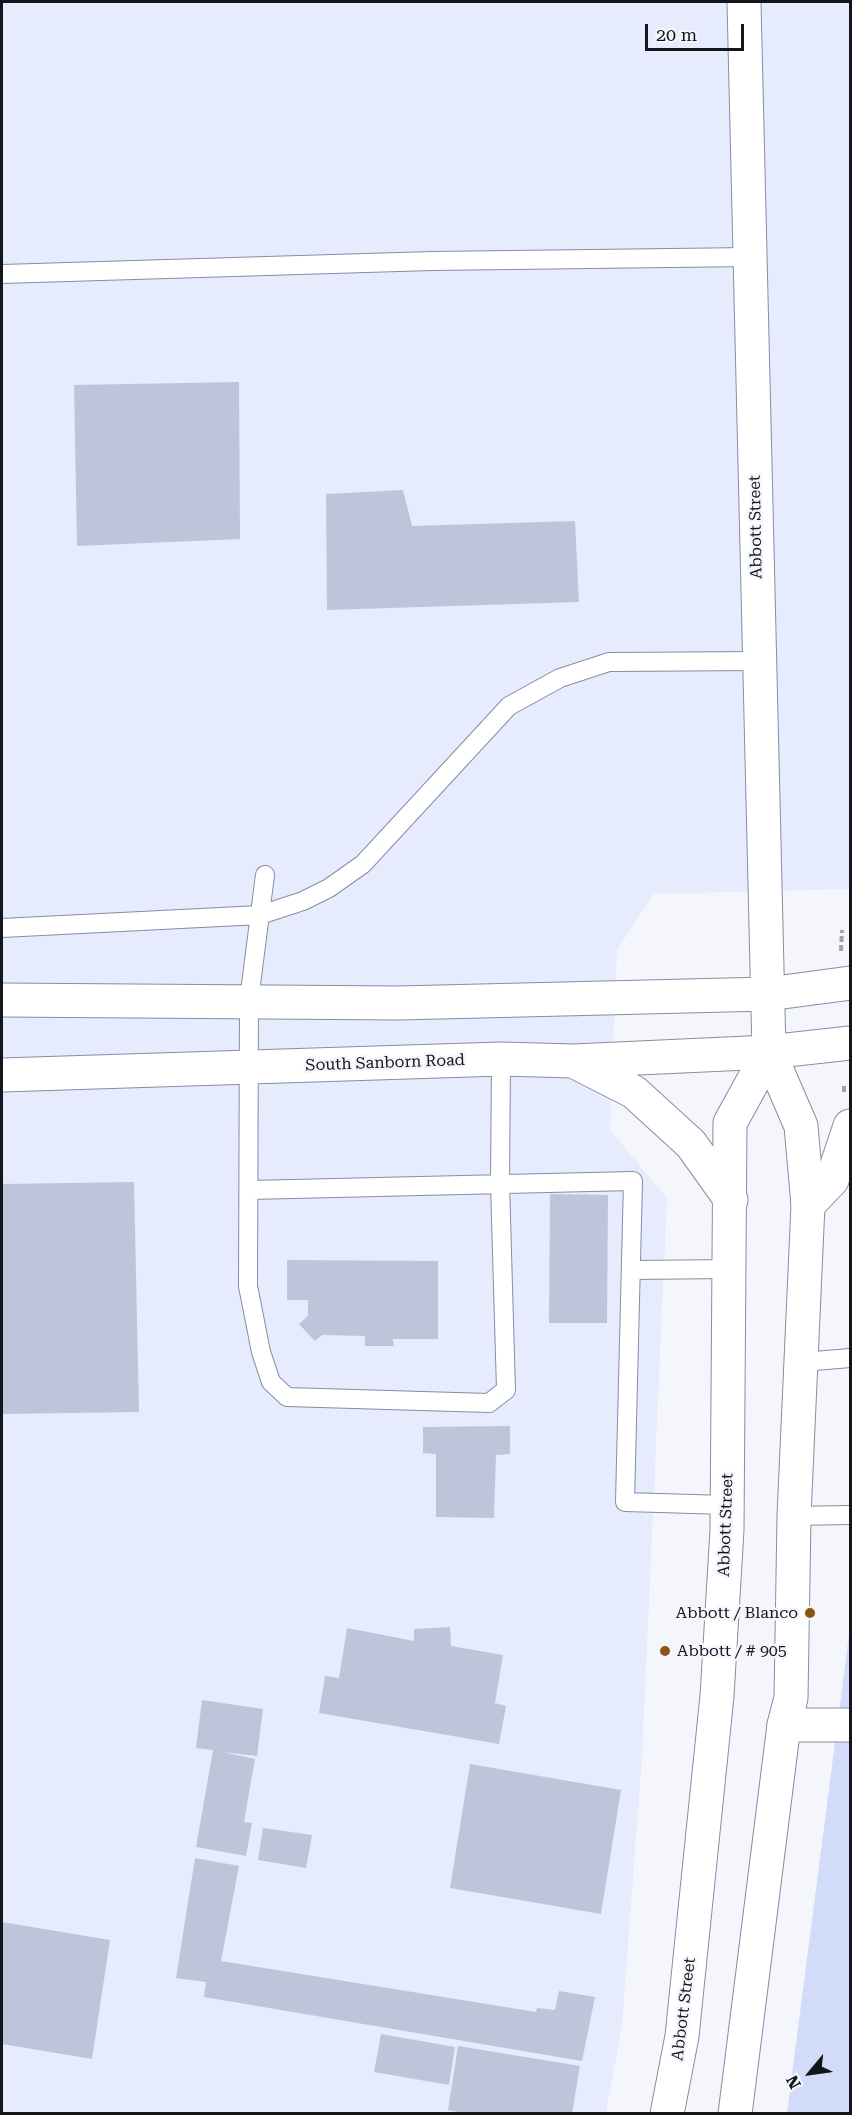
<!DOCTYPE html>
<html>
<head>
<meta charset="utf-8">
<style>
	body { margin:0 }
	#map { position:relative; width:852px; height:2115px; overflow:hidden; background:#f5f6fb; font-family:"Roboto Serif",serif }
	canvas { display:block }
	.frame { position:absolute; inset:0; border:3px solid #12151c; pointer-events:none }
	.north { position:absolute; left:780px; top:2043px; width:60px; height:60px; -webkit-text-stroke:4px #f5f6fb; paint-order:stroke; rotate:241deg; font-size:16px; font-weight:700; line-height:24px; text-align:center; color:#12151c }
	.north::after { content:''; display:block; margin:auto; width:21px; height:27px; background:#12151c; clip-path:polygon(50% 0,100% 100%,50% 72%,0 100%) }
	.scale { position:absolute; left:645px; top:24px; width:99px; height:27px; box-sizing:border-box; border:3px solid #12151c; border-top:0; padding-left:8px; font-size:18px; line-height:21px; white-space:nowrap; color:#12151c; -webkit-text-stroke:4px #f5f6fb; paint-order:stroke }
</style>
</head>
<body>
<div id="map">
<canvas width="852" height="2115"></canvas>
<div class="frame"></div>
<div class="north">N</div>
<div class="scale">20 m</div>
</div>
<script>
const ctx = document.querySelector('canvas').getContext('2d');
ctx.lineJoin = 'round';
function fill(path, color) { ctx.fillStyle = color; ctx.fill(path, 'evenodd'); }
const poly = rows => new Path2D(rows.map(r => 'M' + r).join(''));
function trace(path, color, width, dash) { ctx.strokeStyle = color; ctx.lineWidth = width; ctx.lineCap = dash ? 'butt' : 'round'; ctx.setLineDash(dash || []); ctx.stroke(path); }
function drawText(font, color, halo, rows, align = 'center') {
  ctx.font = font + ' "Roboto Serif",serif'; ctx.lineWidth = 5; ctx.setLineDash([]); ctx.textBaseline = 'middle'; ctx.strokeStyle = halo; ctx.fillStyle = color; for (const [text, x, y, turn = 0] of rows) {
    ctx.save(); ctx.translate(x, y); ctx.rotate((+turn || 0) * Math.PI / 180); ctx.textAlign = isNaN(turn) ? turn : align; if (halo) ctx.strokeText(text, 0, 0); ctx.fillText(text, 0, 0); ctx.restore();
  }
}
const built = poly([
	[2,2,850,2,850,889,654,894,617,950,610,1130,667,1198,642,1758,622,2025,606,2113,2,2114]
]);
const green = poly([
	[850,1627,850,2113,787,2113]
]);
const building = poly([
	[239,382,240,539,77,546,74,385],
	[403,490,412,526,575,521,579,602,327,610,326,494],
	[134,1182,139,1412,2,1414,2,1184],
	[550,1194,608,1195,607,1323,549,1323],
	[287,1260,438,1261,438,1339,393,1339,394,1346,365,1346,365,1336,322,1335,315,1341,299,1324,308,1316,308,1300,287,1300],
	[510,1426,510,1454,496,1455,494,1518,436,1517,436,1454,423,1453,423,1427],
	[450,1627,451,1646,503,1655,495,1703,506,1706,499,1744,319,1713,325,1676,339,1678,347,1628,414,1641,414,1629],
	[202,1700,263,1709,257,1756,223,1752,255,1759,244,1822,252,1823,246,1856,196,1847,213,1750,196,1748],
	[470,1764,621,1790,601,1914,450,1888],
	[263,1828,312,1835,306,1868,258,1860],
	[195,1858,239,1866,221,1961,536,2012,537,2008,555,2010,559,1991,595,1997,582,2061,204,1997,206,1982,176,1978],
	[2,1922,110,1940,92,2059,2,2044],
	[381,2034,455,2047,449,2085,374,2072],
	[458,2046,580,2066,572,2114,468,2114,448,2110]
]);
const path = poly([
	[841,951,842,930],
	[844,1086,844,1095]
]);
const lane = poly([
	[2,274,432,261,750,257],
	[265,875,249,1000,248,1286,261,1352,271,1382,287,1397,489,1403,506,1390,500,1183,501,1059],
	[2,928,260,915,303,901,329,888,363,864,509,706,560,678,609,662,760,661],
	[250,1190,633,1181,625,1502,727,1505],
	[631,1270,731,1269],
	[803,1362,850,1358],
	[794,1516,850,1515]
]);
const street = poly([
	[784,1725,850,1725]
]);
const secondary = poly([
	[667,2114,682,2036,717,1696,727,1530,730,1123,769,1052],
	[735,2114,784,1725,791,1698,794,1516,808,1205,801,1126,769,1052,744,2]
]);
const highway = poly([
	[2,1000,399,1003,768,994,850,983],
	[575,1062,634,1092,691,1144,731,1200],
	[2,1075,501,1059,574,1061,769,1052,850,1043],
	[808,1205,832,1180,850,1126]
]);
const markers = [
	[810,1613,6,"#8f5213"],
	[665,1651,6,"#8f5213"]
];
const streetNames = [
	["Abbott Street",756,527,-91],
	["South Sanborn Road",385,1063,-2],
	["Abbott Street",726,1525,-88],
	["Abbott Street",684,2009,-83]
];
const poiNames = [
	["Abbott / Blanco",798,1613],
	["Abbott / # 905",677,1651,"left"]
];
fill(built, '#e6ecfe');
fill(green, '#d2dcf9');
fill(building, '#bdc5da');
trace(lane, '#878da2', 20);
trace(street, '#878da2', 35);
trace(secondary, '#878da2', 35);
trace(highway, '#878da2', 35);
trace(path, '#a3a4aa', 4, [6, 3]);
trace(lane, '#fff', 18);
trace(street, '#fff', 33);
trace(secondary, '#fff', 33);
trace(highway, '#fff', 33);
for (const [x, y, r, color] of markers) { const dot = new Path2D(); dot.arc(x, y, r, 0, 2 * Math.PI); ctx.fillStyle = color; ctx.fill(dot); trace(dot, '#f5f6fb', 2); }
drawText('16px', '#12151c', '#f5f6fb', streetNames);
drawText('16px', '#12151c', '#f5f6fb', poiNames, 'right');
</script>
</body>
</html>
